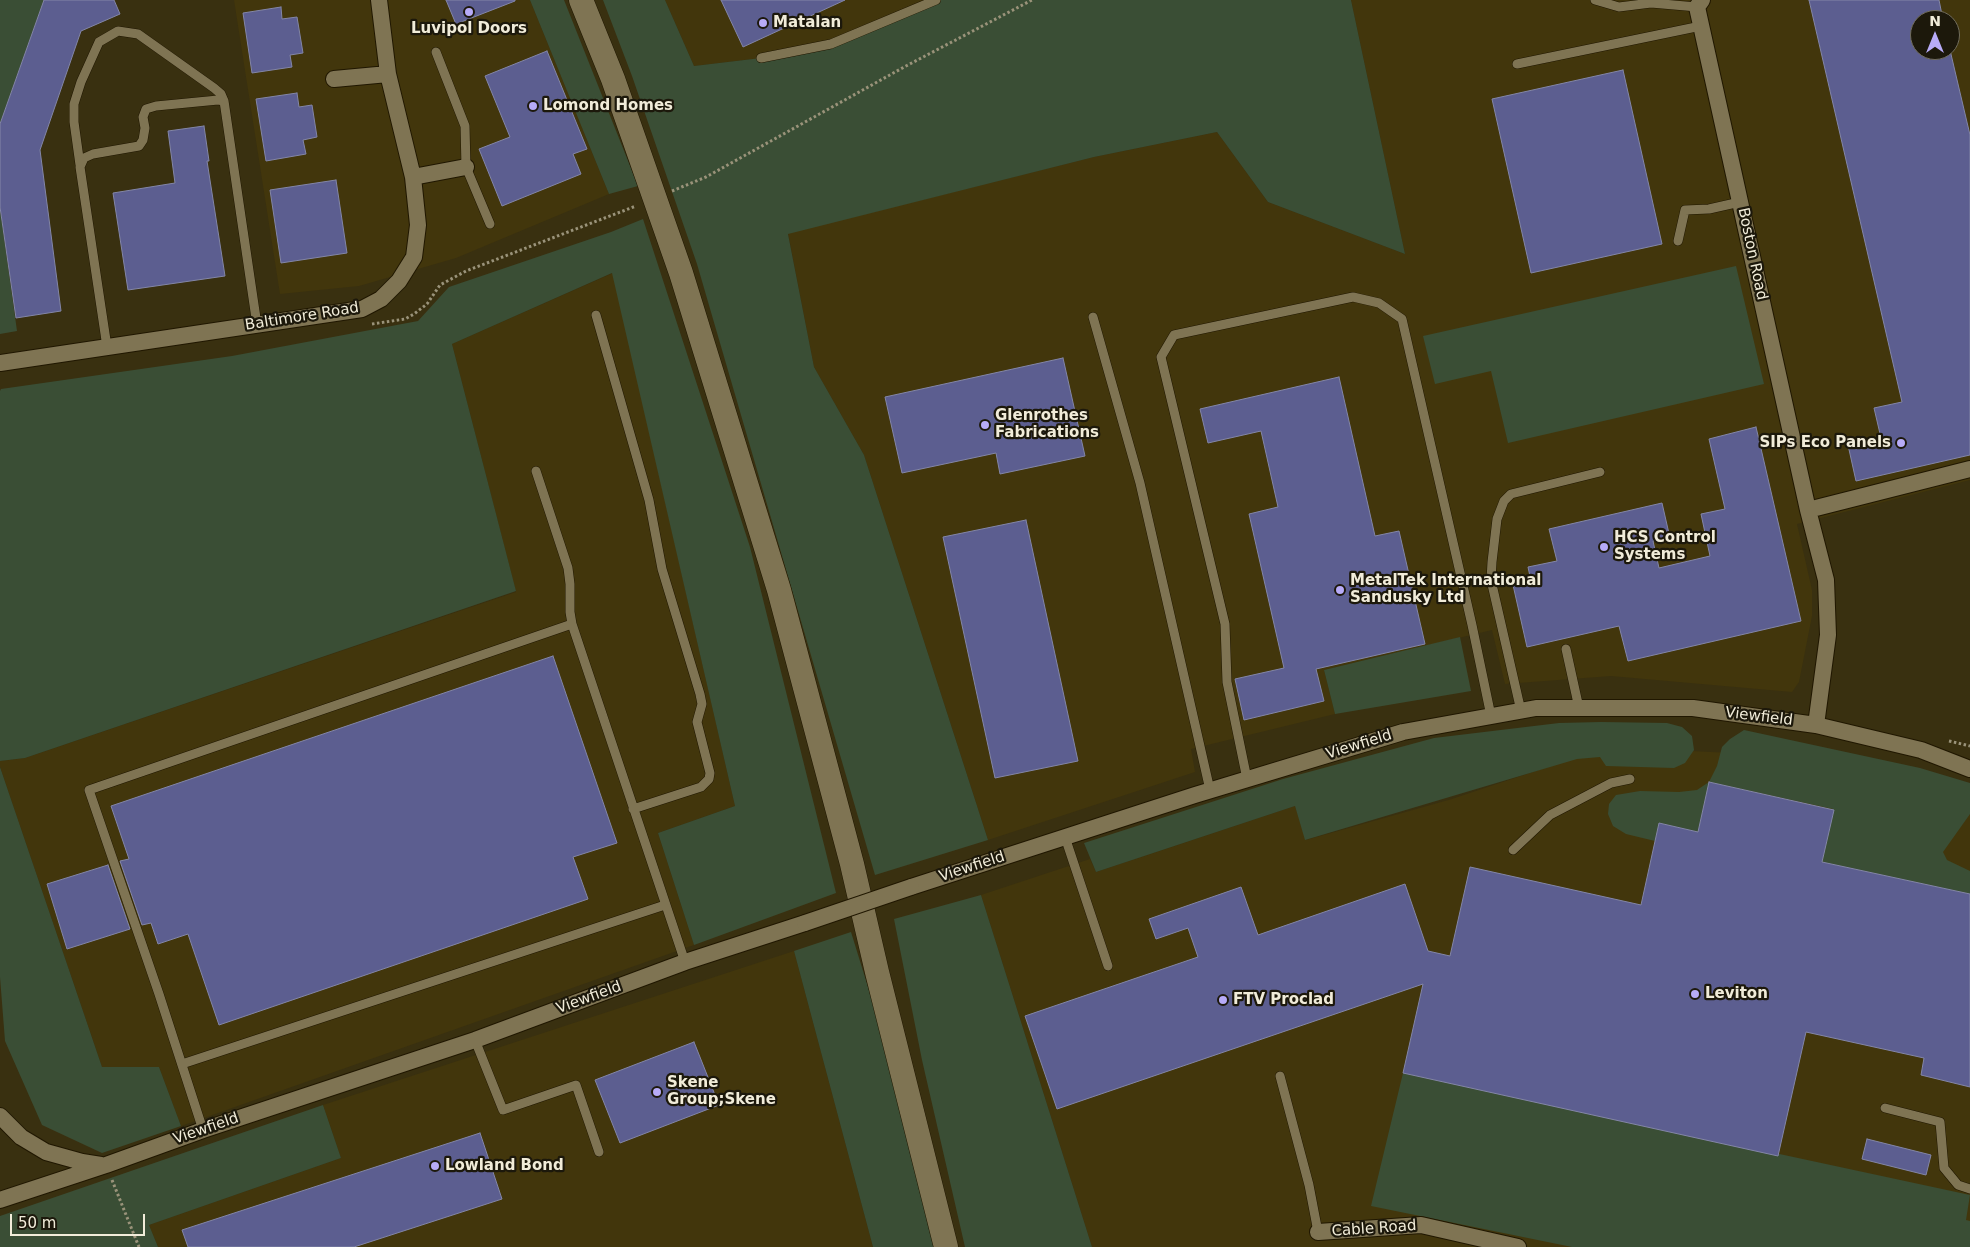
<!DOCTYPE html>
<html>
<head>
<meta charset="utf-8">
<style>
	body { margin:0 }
	#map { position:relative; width:1970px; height:1247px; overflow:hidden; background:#393010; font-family:"DejaVu Sans",sans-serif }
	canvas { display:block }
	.north { position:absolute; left:1910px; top:10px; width:50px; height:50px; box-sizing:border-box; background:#1c180b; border:1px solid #716d5d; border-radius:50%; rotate:0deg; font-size:14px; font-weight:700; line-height:20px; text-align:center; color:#f1ecd9 }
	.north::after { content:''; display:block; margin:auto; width:18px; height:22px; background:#b7abf7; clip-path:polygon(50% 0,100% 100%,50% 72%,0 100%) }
	.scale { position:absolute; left:10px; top:1214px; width:135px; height:22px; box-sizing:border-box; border:2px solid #f1ecd9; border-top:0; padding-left:6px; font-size:15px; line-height:18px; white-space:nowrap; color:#f1ecd9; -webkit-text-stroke:4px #1c180b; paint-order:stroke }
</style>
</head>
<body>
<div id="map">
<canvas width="1970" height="1247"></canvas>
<div class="north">N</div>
<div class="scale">50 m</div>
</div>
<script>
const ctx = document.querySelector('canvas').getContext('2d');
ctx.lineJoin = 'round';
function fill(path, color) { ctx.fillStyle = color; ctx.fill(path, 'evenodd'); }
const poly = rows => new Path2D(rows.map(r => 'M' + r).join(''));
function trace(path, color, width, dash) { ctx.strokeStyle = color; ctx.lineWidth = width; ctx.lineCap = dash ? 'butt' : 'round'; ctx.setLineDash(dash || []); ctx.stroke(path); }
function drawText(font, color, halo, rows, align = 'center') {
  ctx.font = font + ' "DejaVu Sans",sans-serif'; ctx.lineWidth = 4.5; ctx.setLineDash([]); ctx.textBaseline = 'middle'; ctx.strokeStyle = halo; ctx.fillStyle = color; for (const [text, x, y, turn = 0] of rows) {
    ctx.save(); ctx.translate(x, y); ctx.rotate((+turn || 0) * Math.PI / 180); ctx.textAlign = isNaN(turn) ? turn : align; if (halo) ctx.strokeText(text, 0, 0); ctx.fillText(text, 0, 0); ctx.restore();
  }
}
const built = poly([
	[234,0,530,0,609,194,456,258,359,286,280,294],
	[665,0,926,0,831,44,761,58,694,66],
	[1351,0,1970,0,1970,480,1797,524,1812,590,1812,616,1799,682,1792,692,1611,676,1505,684,1492,630,1324,670,1335,714,1191,749,1195,772,988,840,864,455,814,367,788,233,1094,157,1217,132,1268,202,1405,254],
	[1920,20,1950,20,1950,50,1920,50],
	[613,273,735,806,658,833,694,945,181,1126,159,1067,102,1067,0,767,0,761,25,758,516,592,452,344],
	[1608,747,1773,755,1970,802,1970,1247,1092,1247,981,895,1090,859,1096,872,1295,806,1306,840,1452,799],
	[794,951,873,1247,158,1247,149,1225,341,1158,323,1105]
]);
const green = poly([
	[0,0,44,0,0,124],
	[530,0,564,0,638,186,609,194],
	[603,0,665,0,694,66,761,58,831,44,926,0,1351,0,1405,254,1268,202,1217,132,1094,157,788,234,814,367,864,455,988,840,875,875,697,264,632,76],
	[0,209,17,331,0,334],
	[643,219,750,547,836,893,694,945,658,833,735,806,612,273,452,344,516,591,25,758,0,761,0,391,1,389,232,356,418,321,449,287,611,232],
	[1736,266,1764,384,1508,443,1491,371,1435,384,1423,336],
	[1460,637,1471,691,1335,714,1324,670],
	[1601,722,1667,723,1682,727,1692,736,1694,750,1685,763,1674,768,1606,766,1600,757,1577,759,1305,840,1295,806,1096,872,1084,843,1283,779,1434,738,1559,723],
	[1744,730,1920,768,1970,783,1970,814,1943,852,1947,860,1970,871,1970,894,1822,862,1833,809,1709,782,1698,832,1659,823,1655,841,1626,834,1613,826,1608,814,1609,804,1616,795,1640,791,1679,792,1697,790,1709,782,1717,766,1722,747,1730,739],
	[0,767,102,1067,159,1067,181,1126,102,1153,42,1125,5,1041,0,977],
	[981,895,1092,1247,965,1247,922,1060,894,919],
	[851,932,876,1013,934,1247,873,1247,794,951],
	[1403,1073,1970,1195,1966,1220,1970,1221,1970,1247,1572,1247,1371,1206],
	[323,1105,341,1158,149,1225,158,1247,0,1247,0,1216]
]);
const building = poly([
	[44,0,114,0,120,14,81,31,40,150,61,311,16,318,0,207,0,124,44,0],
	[446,0,515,0,515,1,456,24,446,0],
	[721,0,845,0,743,47,721,0],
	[1809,0,1939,0,1943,20,1920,20,1920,50,1950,50,1970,135,1970,455,1856,481,1848,445,1881,438,1874,408,1902,402,1809,0],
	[281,7,282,19,297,17,303,53,290,55,292,67,252,73,243,13,281,7],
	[547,51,587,149,573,154,581,174,502,206,479,149,510,137,485,76,547,51],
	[1623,70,1662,244,1531,273,1492,99,1623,70],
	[297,93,299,107,312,105,317,137,303,140,306,154,266,161,256,99,297,93],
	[204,126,209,161,207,161,225,276,128,290,113,193,175,183,168,131,204,126],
	[336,180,347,253,281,263,270,190,336,180],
	[1063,358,1085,456,1000,474,996,453,902,473,885,397,1063,358],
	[1339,377,1375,536,1399,531,1425,644,1316,669,1324,701,1244,720,1235,679,1284,668,1249,514,1278,507,1261,431,1208,443,1200,409,1339,377],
	[1756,427,1801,621,1628,661,1619,626,1527,647,1513,585,1531,581,1528,567,1557,561,1549,529,1662,503,1670,538,1653,541,1659,568,1710,556,1701,514,1725,509,1709,439,1756,427],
	[1026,520,1078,761,995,778,943,537,1026,520],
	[553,656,617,843,573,857,588,899,219,1025,188,934,158,944,151,923,142,925,120,861,129,859,111,806,553,656],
	[1709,782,1834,810,1822,862,1970,894,1970,1087,1921,1075,1924,1058,1806,1032,1778,1156,1403,1073,1423,984,1057,1109,1025,1016,1198,957,1188,928,1156,939,1149,919,1241,887,1258,935,1405,884,1428,951,1450,956,1470,867,1641,905,1659,823,1698,832,1709,782],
	[108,865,130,929,67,949,47,884,108,865],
	[694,1042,719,1105,620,1143,595,1080,694,1042],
	[480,1133,502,1199,354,1247,188,1247,182,1230,480,1133],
	[1867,1139,1931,1155,1926,1175,1862,1159,1867,1139]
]);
const path = poly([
	[672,191,706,177,906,66,1032,0],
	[372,324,405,319,414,314,427,304,440,285,466,271,636,206],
	[1949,741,1970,746],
	[112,1180,139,1247]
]);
const lane = poly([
	[1595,0,1619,7,1651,3,1697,7],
	[436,52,465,126,466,167,490,224],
	[761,58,831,44,936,0],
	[1517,64,1701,26],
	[80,165,74,122,74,104,81,82,99,42,118,31,138,34,214,88,221,94,224,101],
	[1678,241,1685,210,1709,209,1740,202],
	[596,315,649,500,662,569,700,694,702,704,697,722,710,773,709,779,701,787,633,809],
	[1093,317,1140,483,1210,790],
	[107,347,80,167,84,158,93,154,139,146,143,140,145,128,143,117,146,109,156,106,218,100,224,101,257,325],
	[536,471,568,568,570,584,570,612,572,624,685,962],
	[1566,649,1579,708],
	[1521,711,1491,580,1492,562,1497,519,1504,501,1511,494,1600,472],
	[1247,779,1227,682,1225,624,1161,357,1174,335,1353,297,1379,303,1402,319,1472,625,1491,716],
	[1065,837,1108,966],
	[1513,850,1550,815,1611,783,1630,779],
	[475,1040,503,1110,576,1085,599,1152],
	[182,1064,665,905],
	[1280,1076,1309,1185,1318,1232],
	[1885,1108,1940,1122,1944,1168,1958,1185,1970,1189],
	[203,1130,159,994,89,790,572,624]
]);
const street = poly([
	[1702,0,1697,7,1808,510,1826,580,1828,635,1816,725],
	[334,79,388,74],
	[413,177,466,167],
	[0,363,362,309,381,299,399,281,414,257,418,225,413,177,388,74,379,0],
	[1808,510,1970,469],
	[911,887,1195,795,1403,732,1536,708,1693,708,1816,725,1921,750,1970,769],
	[0,1116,21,1137,46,1152,82,1162,101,1165],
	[0,1200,106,1165,203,1130,475,1040,685,962,805,923],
	[1318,1232,1421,1225,1518,1247]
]);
const secondary = poly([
	[581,0,613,79,681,273,779,590,852,864,877,972,946,1247]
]);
const streetBridge = poly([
	[805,923,911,887]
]);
const markers = [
	[469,12,5,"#b7abf7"],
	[763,23,5,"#b7abf7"],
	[533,106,5,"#b7abf7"],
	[985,425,5,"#b7abf7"],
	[1901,443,5,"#b7abf7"],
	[1604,547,5,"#b7abf7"],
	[1340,590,5,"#b7abf7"],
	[1695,994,5,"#b7abf7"],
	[1223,1000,5,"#b7abf7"],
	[657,1092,5,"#b7abf7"],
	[435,1166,5,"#b7abf7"]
];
const poiNames = [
	["Matalan",773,23],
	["Luvipol Doors",469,29,"center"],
	["Lomond Homes",543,106],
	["Glenrothes",995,416],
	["Fabrications",995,433],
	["SIPs Eco Panels",1891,443,"right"],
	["HCS Control",1614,538],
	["Systems",1614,555],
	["MetalTek International",1350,581],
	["Sandusky Ltd",1350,598],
	["Leviton",1705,994],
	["FTV Proclad",1233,1000],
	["Skene",667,1083],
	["Group;Skene",667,1100],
	["Lowland Bond",445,1166]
];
const streetNames = [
	["Boston Road",1752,254,78],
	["Baltimore Road",302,317,-9],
	["Viewfield",1759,717,7],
	["Viewfield",1359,745,-17],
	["Viewfield",972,867,-18],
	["Viewfield",589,998,-20],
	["Viewfield",206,1129,-19],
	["Cable Road",1374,1229,-4]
];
fill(built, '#42360c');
fill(green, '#3a4e35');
fill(building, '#5c5e90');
trace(building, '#8386a7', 1);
trace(lane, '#201700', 10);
trace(street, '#201700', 18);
trace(secondary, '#201700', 25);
trace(path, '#9a937a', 3, [2.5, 2.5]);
trace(lane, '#7f7453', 9);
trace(street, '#7f7453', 16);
trace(secondary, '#7f7453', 24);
trace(streetBridge, '#201700', 18, []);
trace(streetBridge, '#7f7453', 16);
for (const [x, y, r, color] of markers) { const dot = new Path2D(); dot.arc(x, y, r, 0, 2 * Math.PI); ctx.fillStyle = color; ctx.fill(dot); trace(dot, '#1c180b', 2); }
drawText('bold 15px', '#f1ecd9', '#1c180b', poiNames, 'left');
drawText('15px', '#f1ecd9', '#1c180b', streetNames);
</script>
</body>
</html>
